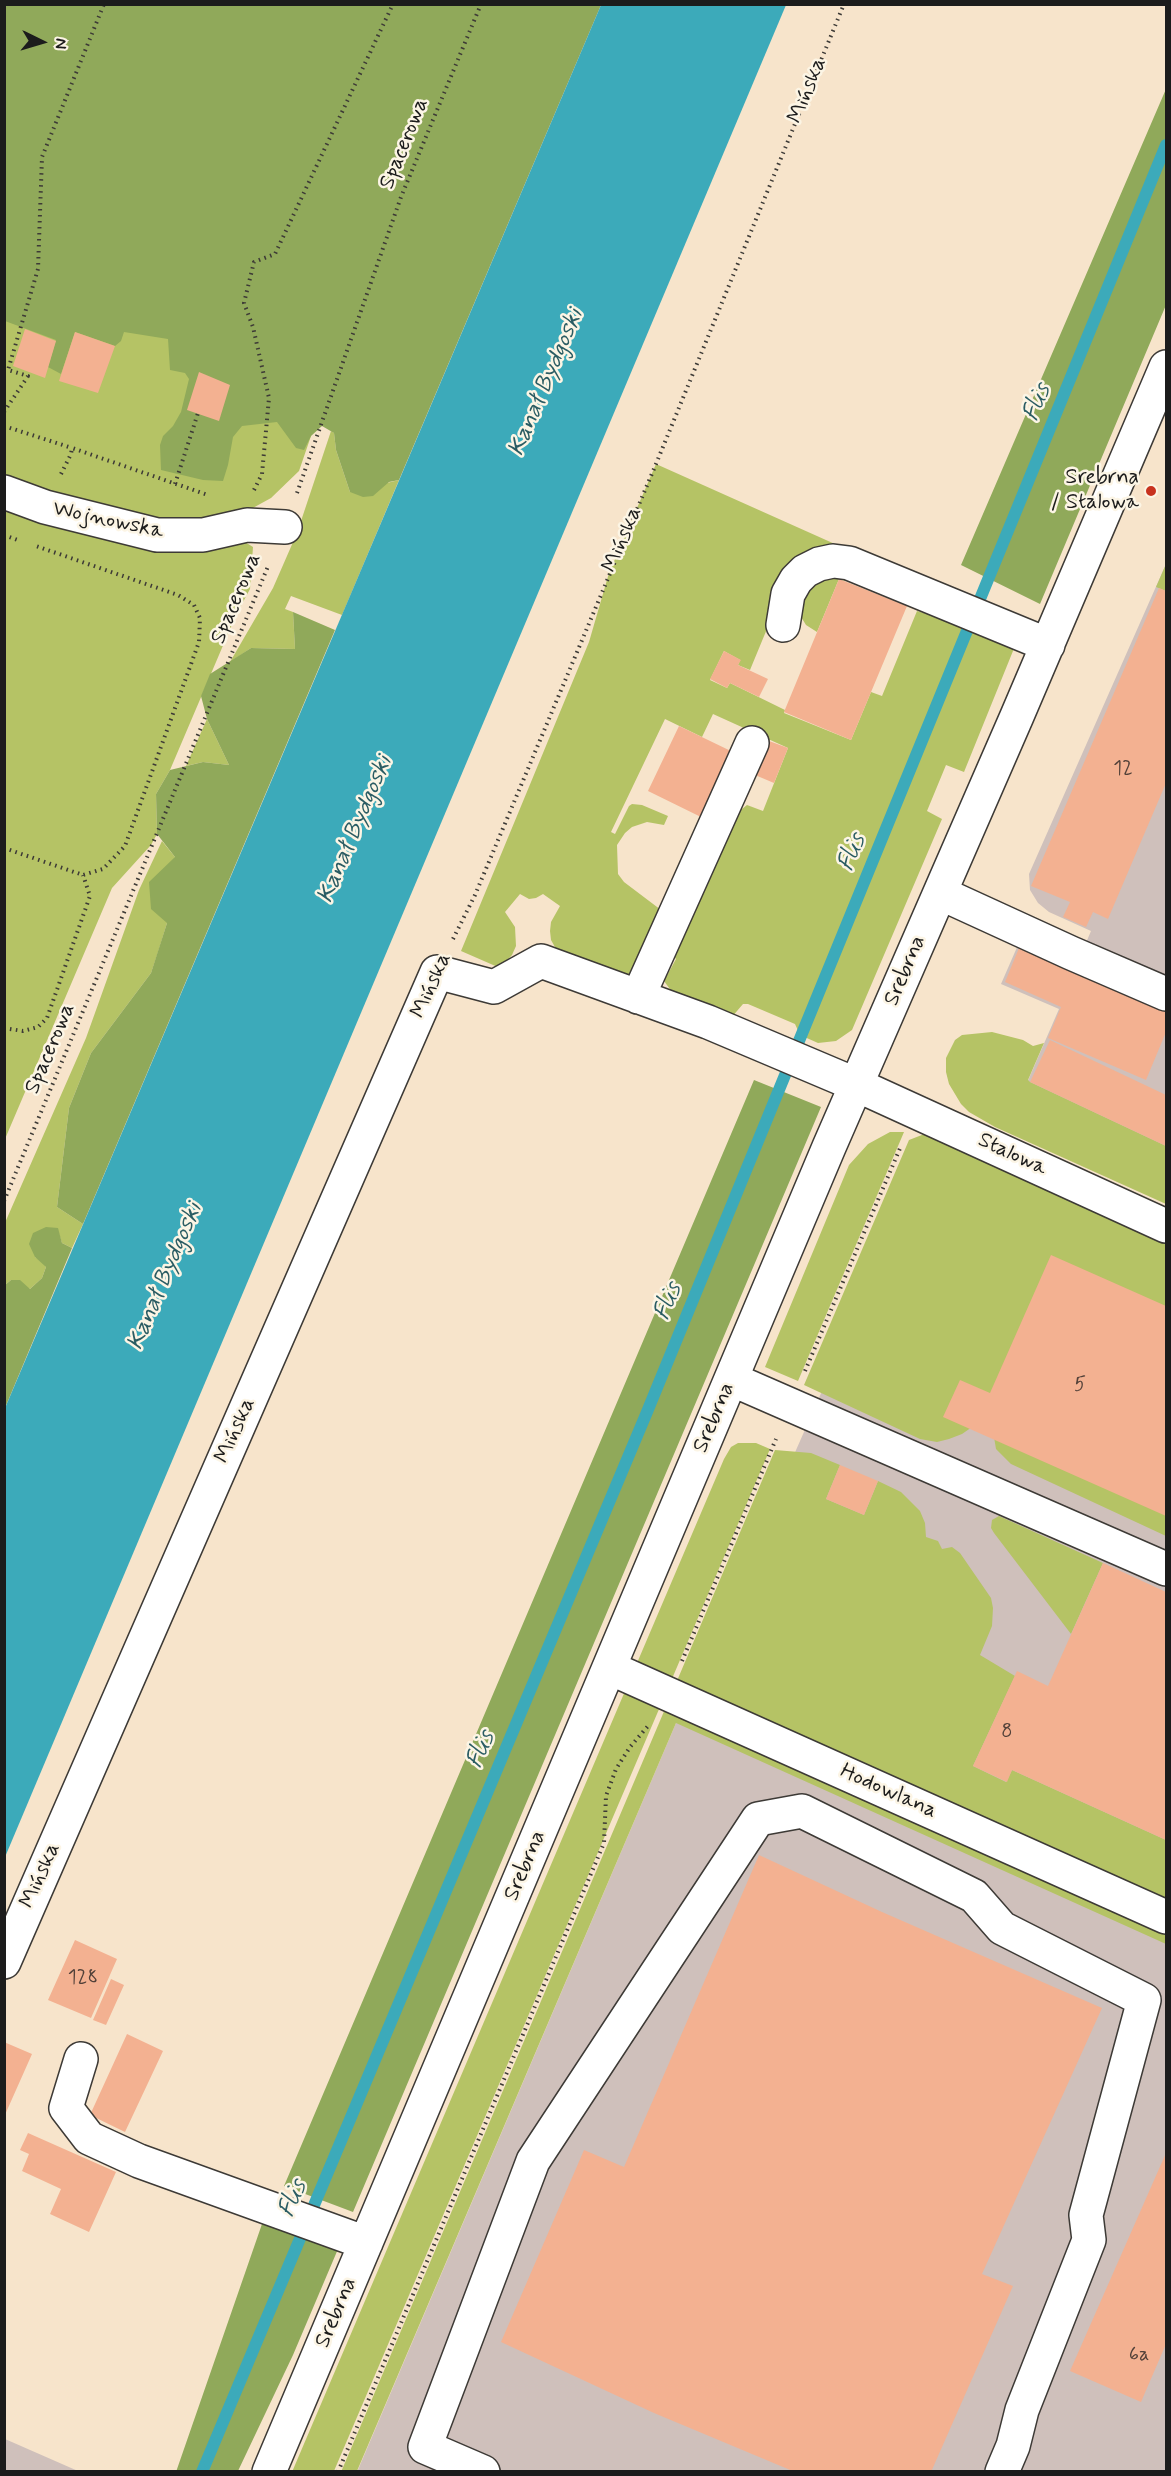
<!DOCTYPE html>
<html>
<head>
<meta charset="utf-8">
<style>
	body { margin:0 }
	#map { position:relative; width:1171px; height:2476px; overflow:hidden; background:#f7e4cb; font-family:Mynerve,sans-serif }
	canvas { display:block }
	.frame { position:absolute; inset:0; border:6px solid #1c1c1c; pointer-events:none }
	.north { position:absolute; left:12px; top:12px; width:60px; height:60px; -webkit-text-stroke:4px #fcf5e5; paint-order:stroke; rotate:95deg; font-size:16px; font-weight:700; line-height:24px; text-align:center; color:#1c1c1c }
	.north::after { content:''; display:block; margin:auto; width:21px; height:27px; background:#1c1c1c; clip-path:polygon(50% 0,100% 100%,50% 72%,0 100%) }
</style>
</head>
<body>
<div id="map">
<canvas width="1171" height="2476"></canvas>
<div class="frame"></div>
<div class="north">N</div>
</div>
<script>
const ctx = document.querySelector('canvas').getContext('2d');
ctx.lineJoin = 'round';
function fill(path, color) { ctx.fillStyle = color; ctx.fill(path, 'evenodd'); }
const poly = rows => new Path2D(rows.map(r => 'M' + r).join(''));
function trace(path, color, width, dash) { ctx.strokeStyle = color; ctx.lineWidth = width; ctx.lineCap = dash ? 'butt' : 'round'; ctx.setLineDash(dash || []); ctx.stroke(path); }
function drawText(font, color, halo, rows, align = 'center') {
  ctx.font = font + ' Mynerve,sans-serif'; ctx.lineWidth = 5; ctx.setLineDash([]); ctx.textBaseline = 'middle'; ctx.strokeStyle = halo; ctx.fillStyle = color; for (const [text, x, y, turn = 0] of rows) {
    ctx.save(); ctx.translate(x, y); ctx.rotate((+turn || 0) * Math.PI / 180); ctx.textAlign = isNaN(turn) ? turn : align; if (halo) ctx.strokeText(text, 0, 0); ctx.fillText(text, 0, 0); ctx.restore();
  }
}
const industrial = poly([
	[1166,564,1166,1158,1023,1092,1059,1009,1001,984,1018,945,1075,969,1091,931,1049,912,1038,903,1030,890,1029,874],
	[1166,1264,1166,2471,357,2472,676,1723,822,1391],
	[5,2439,78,2471,5,2471]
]);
const green = poly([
	[5,254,304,386,311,436,299,471,271,498,231,520,162,527,5,481],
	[331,431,334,433,336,450,350,492,399,480,342,615,291,596,285,609,293,612,295,649,251,648,230,662,273,588,297,533],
	[656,464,855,553,781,595,750,670,738,665,740,660,724,651,710,680,727,688,730,683,785,710,784,713,851,740,871,692,882,696,917,611,966,625,1015,646,964,772,946,765,927,811,942,819,852,1030,836,1041,818,1043,800,1035,795,1024,748,1004,743,1004,731,1018,675,996,664,981,676,959,670,952,732,817,747,805,763,811,788,748,713,714,702,737,665,719,611,832,615,834,629,806,632,804,642,805,668,816,664,825,647,822,632,827,625,833,617,845,618,874,624,882,665,913,635,979,560,956,551,940,550,931,551,922,560,906,543,894,536,898,529,899,520,894,505,912,515,927,516,946,512,955,500,968,461,951,589,642,609,573],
	[5,502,245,542,253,547,250,589,236,615,170,770,156,794,157,834,151,845,112,888,5,1139],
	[1166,564,1166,591,1156,587],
	[848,574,845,581,839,579,817,632,806,625,798,612,808,586,816,580],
	[207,719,229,765,203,762,186,766],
	[162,841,175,857,167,923,158,952,151,973,91,1053,69,1108,57,1207,83,1224,72,1248,62,1243,57,1228,35,1257,43,1262,46,1267,42,1278,30,1289,11,1280,5,1285,4,1225,86,1038,139,890],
	[992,1032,1023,1040,1033,1046,1044,1043,1028,1080,1030,1082,1166,1146,1166,1204,995,1127,969,1112,961,1104,949,1084,946,1072,946,1058,955,1040,962,1035],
	[890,1132,904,1132,798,1381,765,1367,849,1165,868,1144],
	[927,1133,1166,1240,1166,1536,1011,1464,996,1449,994,1437,975,1425,962,1434,949,1439,937,1442,920,1439,804,1385,909,1140],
	[738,1443,756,1443,770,1449,334,2471,292,2472,724,1459,731,1447],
	[775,1450,811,1453,840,1465,826,1499,864,1515,878,1481,901,1492,920,1511,925,1523,926,1537,938,1541,942,1549,952,1547,960,1553,991,1598,993,1608,992,1626,980,1655,1015,1676,973,1766,1006,1782,1012,1770,1166,1840,1166,1944,676,1723,357,2471,341,2472],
	[999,1516,1103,1563,1071,1634,994,1533,991,1528,992,1520]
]);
const forest = poly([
	[4,5,601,5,399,480,389,482,373,496,363,497,350,492,336,450,334,433,322,426,311,436,304,450,296,448,277,422,242,426,233,437,228,465,223,481,203,480,161,470,160,445,163,436,173,426,181,412,189,379,185,373,170,370,168,339,124,332,121,341,115,346,75,332,61,374,48,367,56,340,5,321],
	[1166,89,1166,305,1040,604,961,565],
	[293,612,335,630,83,1224,57,1207,69,1108,91,1053,151,973,167,923,151,909,149,882,175,857,157,834,156,794,170,770,203,762,229,765,207,719,201,696,210,674,251,648,295,649],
	[754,1080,821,1107,353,2212,284,2186],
	[46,1227,58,1228,62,1243,72,1248,5,1408,5,1285,11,1280,20,1280,30,1289,42,1278,46,1267,35,1257,29,1244,33,1233],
	[262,2224,338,2249,293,2355,238,2471,176,2472]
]);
const water = poly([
	[601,5,786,5,5,1857,5,1408]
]);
const stream = poly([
	[202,2472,647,1412,1166,145]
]);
const building = poly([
	[25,329,56,341,45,378,13,366],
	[75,332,115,346,98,393,59,381],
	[199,372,230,385,219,421,187,410],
	[839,579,907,606,851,740,784,712],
	[1159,588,1166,591,1166,783,1108,919,1093,912,1086,927,1063,917,1070,902,1031,886],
	[724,651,741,660,738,665,768,679,759,697,730,683,727,688,710,679],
	[679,726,735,753,703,818,648,791],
	[769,741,788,748,774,783,755,775],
	[1089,942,1166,975,1166,1032,1146,1080,1048,1038,1061,1007,1005,982,1019,948,1076,973],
	[1050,1040,1166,1095,1166,1146,1030,1082],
	[1051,1255,1166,1306,1166,1516,943,1417,960,1380,990,1393],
	[840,1465,878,1481,864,1515,826,1499],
	[1103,1563,1166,1592,1166,1840,1012,1770,1007,1782,973,1766,1017,1671,1048,1686],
	[759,1855,882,1912,1102,2008,982,2274,1013,2286,931,2472,795,2472,654,2413,501,2342,584,2150,624,2167],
	[75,1940,117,1959,91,2018,48,2000],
	[111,1979,124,1985,106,2025,93,2020],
	[127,2034,163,2051,125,2132,90,2115],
	[4,2042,32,2054,4,2117],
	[28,2133,116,2172,89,2232,50,2214,61,2189,22,2171,29,2154,20,2150],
	[1166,2153,1166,2344,1141,2402,1070,2371]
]);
const path = poly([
	[4,412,28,376,8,370,38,269,42,157,104,4],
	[4,426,72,448],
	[61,474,71,454,72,448,208,495],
	[175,484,198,413],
	[254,490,262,474,269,398,253,327,244,303,254,262,275,254,393,4],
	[297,493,401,197,481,4],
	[4,535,20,541],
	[4,848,83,875,103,869,125,846,199,642,200,618,194,605,178,595,33,545],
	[453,939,475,895,656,464,844,4],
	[4,1028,23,1031,38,1027,47,1018,90,896,83,875],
	[4,1201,269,564],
	[805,1371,901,1146],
	[682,1661,776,1439],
	[338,2472,604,1843,606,1796,616,1769,630,1747,648,1726]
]);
const minor = poly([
	[4,492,45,507,157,535,203,535,247,525,285,527],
	[783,625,788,594,796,580,805,571,819,564,833,561,849,563,1048,645],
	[940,893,1071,953,1166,994],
	[638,997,752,743],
	[731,1379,1166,1569],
	[610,1668,1166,1917],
	[4,1962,437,972,494,987,541,961,708,1022,857,1085,1166,1226],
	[81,2059,66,2108,89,2138,139,2161,366,2243],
	[269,2472,829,1147,1017,716,1166,367],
	[483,2472,425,2447,533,2161,758,1819,802,1811,974,1896,1002,1928,1144,2000,1086,2215,1089,2240,1022,2410,1013,2446,1002,2472]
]);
const markers = [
	[1151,491,6,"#c8321e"]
];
const numberNames = [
	["12",1123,770],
	["5",1080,1386],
	["8",1007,1733],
	["128",83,1979],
	["6a",1139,2356]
];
const streetNames = [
	["Mińska",808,91,-68],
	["Spacerowa",405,144,-68],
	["Wojnowska",108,521,12],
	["Mińska",623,540,-67],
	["Spacerowa",237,599,-67],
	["Srebrna",906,971,-67],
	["Mińska",432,986,-66],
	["Spacerowa",51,1049,-67],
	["Stalowa",1012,1155,25],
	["Srebrna",715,1418,-67],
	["Mińska",236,1431,-66],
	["Hodowlana",888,1792,24],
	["Srebrna",526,1866,-67],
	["Mińska",41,1876,-66],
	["Srebrna",337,2313,-67]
];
const poiNames = [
	["Srebrna",1139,478],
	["/ Stalowa",1139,503]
];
const waterNames = [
	["Kanał Bydgoski",547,383,-67],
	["Flis",1038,403,-68],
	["Kanał Bydgoski",356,830,-67],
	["Flis",853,853,-68],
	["Kanał Bydgoski",166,1277,-67],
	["Flis",669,1302,-68],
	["Flis",482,1750,-67],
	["Flis",294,2199,-67]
];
fill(industrial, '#cfc0bb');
fill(green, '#b5c365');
fill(forest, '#90a95a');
fill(water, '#3caaba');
trace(stream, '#3caaba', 12);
fill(building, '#f3b191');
trace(minor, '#3d3a36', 36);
trace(path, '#3d3a36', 4, [1.5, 4.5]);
trace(minor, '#fff', 33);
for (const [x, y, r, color] of markers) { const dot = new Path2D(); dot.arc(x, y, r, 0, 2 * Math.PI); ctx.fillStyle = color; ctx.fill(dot); trace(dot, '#fcf5e5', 2); }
drawText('20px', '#524139', null, numberNames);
drawText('22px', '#1c1c1c', '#fcf5e5', streetNames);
drawText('22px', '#1c1c1c', '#fcf5e5', poiNames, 'right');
drawText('italic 24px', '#2a5c63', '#fcf5e5', waterNames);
</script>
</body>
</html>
